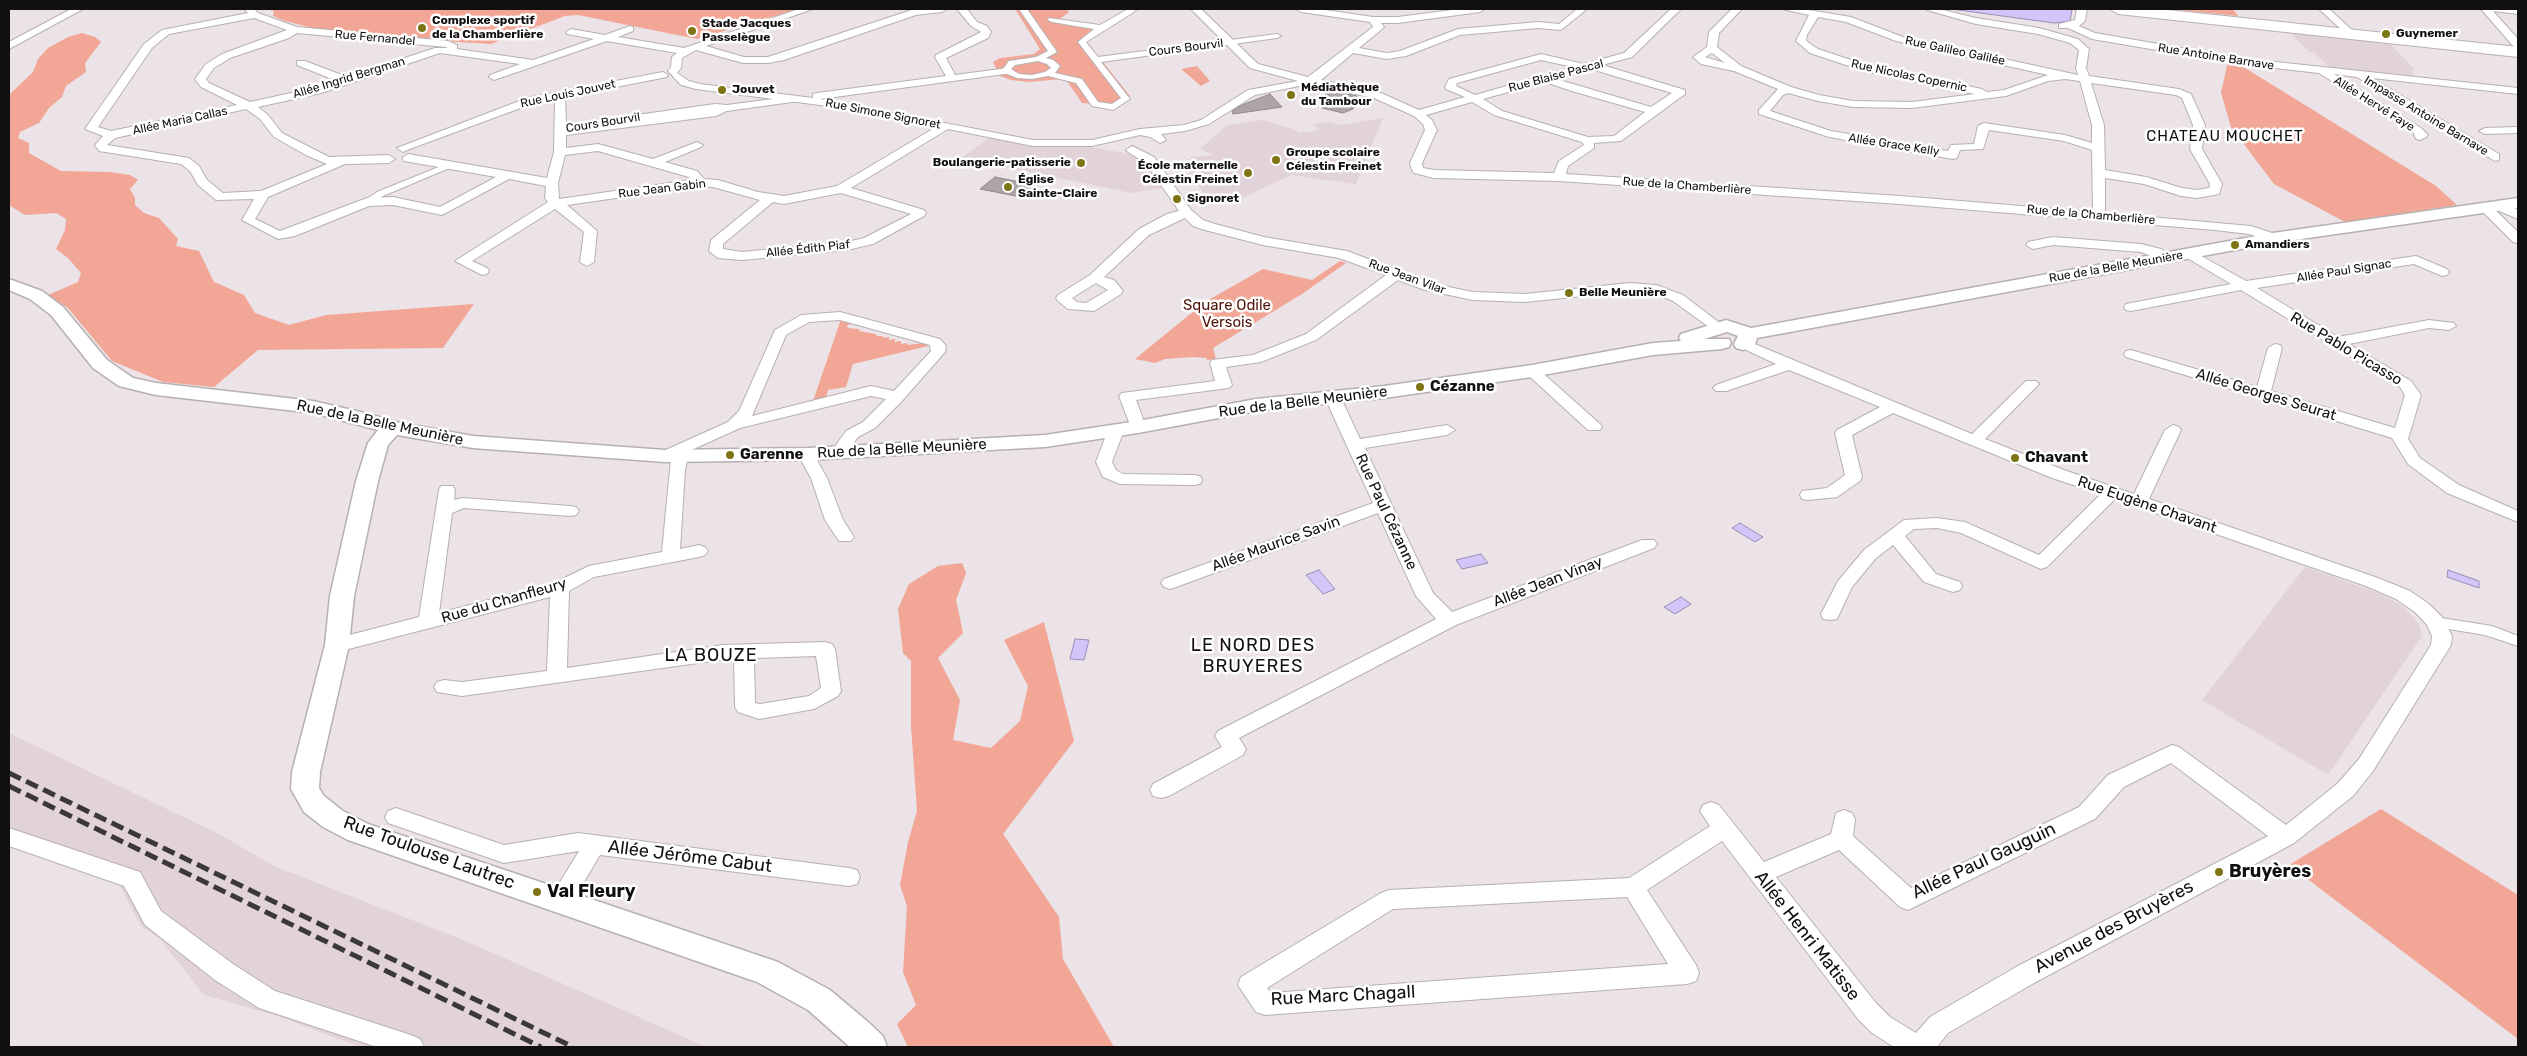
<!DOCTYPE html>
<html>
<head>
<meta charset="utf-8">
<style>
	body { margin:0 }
	#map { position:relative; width:2527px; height:1056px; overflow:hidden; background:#ebe3e7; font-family:Rubik,sans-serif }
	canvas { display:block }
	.frame { position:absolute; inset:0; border:10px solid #110f10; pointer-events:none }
</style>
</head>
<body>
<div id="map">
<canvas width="2527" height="1056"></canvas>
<div class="frame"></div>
</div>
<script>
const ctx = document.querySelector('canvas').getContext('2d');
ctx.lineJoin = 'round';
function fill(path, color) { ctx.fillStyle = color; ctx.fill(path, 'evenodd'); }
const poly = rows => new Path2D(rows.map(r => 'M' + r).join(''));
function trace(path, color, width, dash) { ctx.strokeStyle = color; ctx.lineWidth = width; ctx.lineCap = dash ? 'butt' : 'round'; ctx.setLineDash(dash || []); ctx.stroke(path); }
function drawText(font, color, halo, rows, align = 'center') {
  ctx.font = font + ' Rubik,sans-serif'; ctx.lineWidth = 5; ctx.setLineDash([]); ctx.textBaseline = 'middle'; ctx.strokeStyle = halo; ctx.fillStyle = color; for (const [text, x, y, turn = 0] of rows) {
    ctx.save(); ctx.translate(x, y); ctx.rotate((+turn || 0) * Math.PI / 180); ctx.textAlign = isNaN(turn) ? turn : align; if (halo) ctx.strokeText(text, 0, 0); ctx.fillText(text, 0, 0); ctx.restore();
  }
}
const built = poly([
	[2287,29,2386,39,2416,71,2411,71,2416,77,2332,70,2313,52,2309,52],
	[1383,118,1356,184,1291,175,1230,204,1226,199,1209,201,1196,182,1180,183,1174,175,1190,173,1183,163,1191,157,1214,155,1200,149,1227,125,1263,120,1294,129,1299,133,1319,130,1314,124,1330,122,1340,125],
	[991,137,1037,146,1091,147,1130,154,1144,162,1163,188,1131,193,961,158],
	[2305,567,2381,594,2403,606,2419,624,2422,636,2328,775,2202,700],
	[9,733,219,834,274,866,463,940,707,1047,360,1047,280,1017,204,995,160,939,141,926,119,884,9,837]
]);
const green = poly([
	[266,9,798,9,697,39,578,15,565,16,491,44,376,37,324,31,285,21,273,16,274,11],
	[1015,9,1066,9,1069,12,1060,19,1109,27,1087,42,1130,96,1111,105,1082,103,1067,81,1063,79,1028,82,1011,80,1000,76,993,62,1000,58,1034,54,1040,49],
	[2168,9,2233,9,2238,16],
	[82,33,95,37,101,42,85,63,86,72,66,86,62,97,49,108,39,123,20,132,18,138,29,143,29,153,61,171,110,172,130,175,138,180,130,189,135,198,135,205,144,213,159,218,178,239,176,246,199,251,214,282,244,295,255,313,289,325,326,315,474,304,443,348,258,350,214,387,163,382,112,361,68,308,48,295,78,282,81,273,68,258,56,249,65,230,66,219,56,213,25,215,9,205,9,95,33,72,38,59,48,48,68,37],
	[2228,61,2237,63,2436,186,2457,205,2345,222,2274,184,2231,127,2221,93],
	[1197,66,1210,81,1201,86,1181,69],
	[1340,261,1346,263,1302,294,1213,348,1216,359,1207,360,1206,358,1193,357,1165,359,1155,363,1135,359,1205,302,1263,269,1312,280],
	[841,319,858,323,847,325,848,328,859,329,859,331,876,334,877,336,883,336,883,338,889,337,889,340,895,339,895,342,901,341,901,344,907,343,908,345,923,343,928,346,853,364,846,387,828,390,826,398,813,401],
	[962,563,966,573,956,600,963,633,938,658,960,700,953,740,991,748,1020,721,1028,686,1004,640,1044,622,1074,741,1003,834,1059,917,1063,959,1114,1047,908,1047,897,1024,916,1005,903,972,907,906,900,885,908,842,917,811,911,726,911,661,903,653,898,609,909,584,938,566],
	[2381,809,2518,895,2518,1039,2289,865]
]);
const water = poly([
	[1951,9,2072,9,2070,21,2054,23,1951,9],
	[1740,523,1763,537,1755,542,1732,528,1740,523],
	[1481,554,1488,563,1462,569,1456,560,1481,554],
	[1319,570,1335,589,1323,594,1306,575,1319,570],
	[2448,570,2479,581,2479,588,2447,577,2448,570],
	[1681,597,1691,604,1675,614,1664,607,1681,597],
	[1075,639,1089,640,1084,660,1070,659,1075,639]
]);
const building = poly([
	[1326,90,1357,96,1353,109,1343,113,1322,108,1326,90],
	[1270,94,1282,107,1233,114,1232,111,1242,105,1270,94],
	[995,177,1035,185,1021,197,980,189,995,177]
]);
const pedestrian = poly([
	[1019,9,1027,9,1057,52,1046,58,1053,60,1060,66,1055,73,1082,79,1098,102,1112,104,1121,98,1078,42,1094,29,1052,22,1048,20,1049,18,1100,25,1128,9,1134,9,1134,12,1086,42,1098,57,1277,34,1281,36,1277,38,1101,62,1130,99,1113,110,1092,106,1076,83,1048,76,1032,79,1017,78,1005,73,1003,69,1009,61,1036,57,1048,51,1019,9],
	[1038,61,1047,64,1051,68,1045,72,1032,75,1019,74,1011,69,1015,65,1038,61],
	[796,96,800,99,799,101,727,111,723,108,727,105,796,96],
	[446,164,454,166,383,196,370,204,362,202,377,192,446,164],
	[2435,617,2492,626,2518,636,2518,646,2485,635,2430,626,2428,622,2430,618,2435,617]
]);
const minor = poly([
	[71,9,83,9,9,49,9,42,71,9],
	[244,9,254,9,258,13,297,27,448,41,457,45,457,49,533,60,594,39,567,34,566,32,571,29,605,35,630,26,633,27,633,31,618,37,684,48,799,9,813,9,706,46,744,57,768,57,912,10,947,9,942,12,916,15,784,60,768,63,743,63,696,50,682,58,681,68,677,73,689,81,700,84,813,98,813,94,817,93,946,76,935,57,936,55,981,32,971,26,957,9,967,9,977,22,987,26,991,32,988,38,946,58,955,75,1008,68,1013,71,1012,73,820,99,1033,140,1092,140,1140,129,1184,125,1201,120,1248,90,1298,81,1250,68,1191,9,1201,9,1258,64,1308,77,1373,27,1370,22,1301,12,1296,9,1318,9,1373,17,1398,17,1460,9,1485,9,1480,12,1398,23,1381,23,1384,27,1382,29,1359,48,1387,53,1400,51,1458,29,1538,22,1559,24,1577,9,1587,9,1561,30,1538,28,1460,35,1406,56,1387,59,1353,53,1321,80,1381,93,1419,110,1465,97,1446,89,1445,87,1449,79,1541,54,1584,64,1624,53,1671,9,1681,9,1632,57,1602,65,1685,90,1685,94,1621,141,1594,143,1594,148,1568,166,1566,174,1900,196,2093,212,2092,150,2064,141,1989,130,1983,149,1960,150,1957,158,1953,159,1829,137,1759,114,1759,110,1778,89,1734,71,1701,64,1693,57,1707,47,1709,32,1732,9,1742,9,1719,33,1717,47,1741,66,1791,87,1819,95,1853,101,1912,102,1975,94,1864,71,1810,53,1796,41,1809,15,1782,9,1803,9,1851,17,1903,37,2078,75,2076,68,2079,50,2070,43,2038,34,1976,24,1927,10,1939,9,1976,18,2039,28,2078,39,2089,49,2086,68,2089,76,2179,89,2191,94,2205,125,2202,149,2222,184,2219,194,2197,198,2181,196,2144,184,2105,178,2105,213,2251,226,2278,235,2280,238,2273,242,2249,234,2215,230,1900,204,1559,181,1434,178,1414,173,1412,170,1410,163,1425,130,1423,124,1414,116,1374,98,1309,84,1255,95,1209,124,1185,131,1161,134,1166,140,1160,143,1150,137,1140,135,1092,146,1033,146,948,129,851,188,924,210,926,213,924,216,873,244,847,250,742,260,718,258,709,251,711,240,760,200,713,187,700,186,567,205,597,231,594,262,587,266,580,262,584,232,555,209,472,261,487,268,489,271,487,274,482,275,455,261,548,202,545,198,546,186,509,179,442,215,393,205,369,206,295,236,278,239,242,220,254,199,216,200,198,185,190,171,181,164,99,151,95,145,103,136,85,129,144,44,162,30,248,13,244,9],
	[1818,17,1846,22,1896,41,2048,75,2004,90,1987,92,1982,89,1866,65,1818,49,1809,43,1806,40,1807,35,1818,17],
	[254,18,287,30,222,54,206,64,195,79,201,87,237,105,111,131,98,127,152,48,169,34,254,18],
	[297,33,446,47,447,48,435,48,347,77,305,61,297,61,297,65,337,81,314,88,250,102,209,83,206,79,214,68,230,58,289,38,297,33],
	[607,41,677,53,672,57,671,67,668,71,681,85,696,89,843,108,936,127,837,186,784,196,758,192,718,180,704,179,697,171,665,162,701,147,703,145,697,142,653,159,598,144,566,148,566,135,716,116,733,108,727,105,715,104,566,125,565,97,667,77,668,75,663,72,527,98,397,148,403,152,407,150,534,103,555,99,554,152,547,178,408,154,402,158,404,161,496,177,440,207,393,197,367,198,280,231,255,219,268,197,345,164,389,163,395,159,389,155,329,157,282,133,268,115,258,107,321,93,440,53,520,64,490,75,489,77,494,80,607,41],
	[1712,53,1725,63,1705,57,1712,53],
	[1541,60,1573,67,1475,95,1456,86,1457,83,1541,60],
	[1591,69,1672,93,1651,107,1556,79,1591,69],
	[2065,79,2080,81,2092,125,2092,143,2065,135,1984,123,1978,126,1974,144,1951,145,1948,151,1831,131,1770,111,1783,95,1788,93,1818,101,1853,107,1912,108,2006,96,2048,81,2065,79],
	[1545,82,1572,91,1645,112,1614,136,1588,137,1502,111,1483,99,1545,82],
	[2091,83,2176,95,2182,98,2193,125,2190,149,2210,184,2209,188,2197,190,2182,188,2146,177,2105,170,2104,125,2091,83],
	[1472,102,1494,115,1582,142,1584,145,1559,161,1554,173,1434,170,1423,168,1422,163,1437,130,1432,120,1426,115,1472,102],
	[246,109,260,119,274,137,306,155,327,164,261,191,223,193,207,180,199,166,189,158,107,145,115,138,246,109],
	[598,151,689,177,691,180,559,199,558,183,565,155,598,151],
	[841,193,911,214,864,238,847,242,742,252,723,249,723,244,773,202,784,204,841,193],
	[1127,9,1138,9,1131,13,1128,12,1127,9],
	[2077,9,2087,9,2085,21,2079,26,2095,33,2239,58,2518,88,2518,94,2372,78,2499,154,2499,160,2495,161,2357,77,2334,74,2421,128,2428,135,2426,137,2420,140,2416,139,2413,132,2319,73,2239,64,2092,39,2068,28,2059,28,2059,24,2075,20,2077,9],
	[2319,9,2329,9,2352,30,2344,32,2319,9],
	[2481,9,2518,9,2518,14,2493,11,2518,39,2518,48,2514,47,2481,9],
	[2518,127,2518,133,2485,134,2479,131,2485,128,2518,127],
	[1132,146,1154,157,1191,210,1203,220,1215,224,1264,237,1347,251,1434,284,1473,292,1525,294,1630,283,1656,285,1683,295,1725,327,1723,330,1713,330,1673,301,1654,293,1630,291,1525,302,1473,300,1425,290,1398,280,1316,340,1261,362,1226,367,1232,385,1229,388,1136,400,1146,427,1138,432,1132,430,1119,396,1122,393,1215,381,1210,363,1212,360,1253,355,1306,334,1386,275,1339,258,1263,245,1205,230,1193,226,1185,218,1149,235,1104,277,1114,280,1123,291,1121,294,1094,311,1068,309,1058,301,1056,298,1058,295,1090,275,1139,229,1167,214,1179,211,1146,163,1128,152,1126,150,1132,146],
	[1096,283,1108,290,1086,303,1077,302,1072,298,1096,283],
	[2499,202,2518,210,2518,219,2495,209,2493,206,2499,202],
	[2486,204,2490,205,2518,232,2518,243,2513,242,2482,211,2480,208,2486,204],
	[2053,237,2141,244,2161,249,2173,258,2166,262,2141,252,2053,245,2033,249,2026,245,2028,242,2053,237],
	[2189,249,2246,281,2416,256,2447,269,2449,272,2447,275,2442,276,2414,264,2257,288,2338,337,2429,320,2454,323,2456,326,2449,330,2429,328,2349,344,2411,381,2421,395,2408,439,2420,458,2459,485,2518,511,2518,522,2447,493,2408,464,2392,438,2126,357,2124,354,2126,351,2131,350,2257,387,2268,348,2275,344,2280,345,2282,348,2271,391,2395,428,2405,395,2400,387,2241,290,2131,311,2126,310,2124,307,2126,304,2131,303,2231,284,2184,256,2182,253,2184,250,2189,249],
	[840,312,940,339,946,346,945,352,902,401,875,428,858,437,845,455,833,455,831,452,846,431,863,422,886,399,871,396,740,428,685,453,688,457,685,470,680,549,699,545,705,547,708,551,705,555,699,557,594,577,569,591,567,668,723,645,825,642,832,644,835,649,841,691,838,696,814,709,759,719,738,712,735,707,734,658,462,696,437,692,434,687,437,682,444,680,462,682,547,671,550,597,337,652,330,650,327,645,330,640,419,617,439,490,441,486,453,486,455,490,454,500,463,498,570,506,576,507,579,511,576,515,570,516,464,508,452,513,439,613,554,583,589,566,662,552,671,459,659,459,657,456,659,453,728,422,739,411,775,330,801,315,840,312],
	[840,320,930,345,931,351,894,391,871,386,752,416,786,335,809,322,840,320],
	[816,656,821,688,809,696,760,704,755,703,754,658,816,656],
	[1745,340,1972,434,2026,381,2036,381,2039,384,2036,387,1985,439,2064,470,2134,494,2165,430,2173,425,2179,427,2181,430,2149,499,2378,578,2410,591,2429,604,2442,617,2452,636,2451,645,2373,771,2353,796,2294,843,2034,983,1948,1033,1937,1047,1894,1047,1872,1033,1858,1019,1722,841,1647,890,1696,965,1699,973,1696,981,1687,984,1265,1015,1256,1012,1238,985,1241,977,1381,893,1389,890,1629,878,1710,826,1700,811,1703,805,1711,802,1719,805,1764,862,1831,834,1836,813,1844,810,1852,813,1855,819,1853,836,1911,888,2079,807,2108,775,2172,745,2179,747,2286,825,2337,784,2359,759,2431,645,2432,636,2427,625,2415,612,2396,599,2366,586,2115,499,2047,567,2041,569,1961,533,1937,528,1914,529,1905,536,1936,574,1960,582,1962,586,1960,590,1953,592,1924,582,1893,545,1876,558,1852,587,1837,619,1830,620,1823,619,1821,614,1838,581,1864,550,1904,520,1937,518,1965,522,2039,555,2101,494,2052,478,1893,413,1852,435,1862,477,1860,481,1837,497,1808,500,1802,499,1800,495,1802,491,1827,488,1845,475,1835,433,1837,430,1880,407,1789,370,1726,391,1716,391,1713,388,1716,385,1776,364,1740,347,1738,344,1740,341,1745,340],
	[2171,763,2268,836,2016,967,1930,1017,1916,1033,1890,1017,1876,1003,1776,877,1839,850,1900,907,1908,910,2095,819,2124,787,2171,763],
	[1627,897,1668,964,1271,993,1267,988,1393,909,1627,897],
	[1532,366,1537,368,1600,424,1602,427,1600,430,1588,430,1527,374,1524,371,1527,368,1532,366],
	[1333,393,1341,398,1360,439,1447,425,1455,430,1447,435,1365,448,1433,593,1452,612,1642,540,1654,540,1657,544,1654,548,1456,625,1239,738,1246,749,1243,755,1169,796,1161,798,1153,796,1150,790,1153,784,1222,747,1215,736,1218,731,1436,619,1416,596,1378,513,1176,587,1170,589,1164,587,1161,583,1164,579,1373,503,1325,398,1333,393],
	[1116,425,1124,430,1112,462,1116,470,1123,474,1194,475,1200,476,1202,480,1200,484,1194,485,1120,484,1103,477,1096,462,1108,430,1116,425],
	[809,449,817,454,818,462,827,478,843,520,854,537,851,541,839,541,825,520,811,478,802,462,801,454,809,449],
	[396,808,504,845,578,833,849,868,857,870,860,877,857,884,849,886,600,855,569,907,561,910,553,907,549,900,579,851,504,863,388,823,385,817,388,811,396,808],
	[9,828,140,872,161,911,233,964,275,991,411,1035,420,1039,424,1047,377,1047,259,1008,215,980,145,925,124,886,9,846,9,828]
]);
const tertiary = poly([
	[2518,198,2518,208,2273,243,1757,338,1755,345,1743,350,1736,348,1734,344,1738,336,1727,332,1704,339,1729,339,1731,343,1729,347,1722,349,1653,355,1532,377,1384,398,1256,411,1138,433,1045,447,809,460,665,462,473,448,397,435,388,445,378,481,354,596,349,645,320,772,319,788,324,796,343,811,368,824,778,962,830,990,868,1022,883,1036,887,1047,850,1047,808,1010,757,982,348,840,323,827,304,812,291,789,292,772,325,645,330,596,356,481,368,443,378,430,313,413,156,395,119,386,93,368,51,315,30,299,9,290,9,279,42,291,63,307,107,360,133,378,156,383,313,401,369,414,396,422,473,436,665,450,809,448,1045,435,1138,421,1256,399,1384,386,1532,365,1653,343,1681,341,1679,338,1681,334,1726,320,1751,328,2273,233,2518,198]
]);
const primary = poly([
	[2110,9,2158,9,2518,47,2518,57,2118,14,2110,9]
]);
const rail = poly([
	[9,773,573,1047],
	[9,786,541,1047]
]);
const markers = [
	[422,28,5,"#7d7416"],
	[692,31,5,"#7d7416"],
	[2386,34,5,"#7d7416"],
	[722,90,5,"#7d7416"],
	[1291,95,5,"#7d7416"],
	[1276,160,5,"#7d7416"],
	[1081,163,5,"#7d7416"],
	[1248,173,5,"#7d7416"],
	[1008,187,5,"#7d7416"],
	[1177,199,5,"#7d7416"],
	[2235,245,5,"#7d7416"],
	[1569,293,5,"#7d7416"],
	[1420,387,5,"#7d7416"],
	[730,455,5,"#7d7416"],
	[2015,458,5,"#7d7416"],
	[2219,872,5,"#7d7416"],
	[537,892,5,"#7d7416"]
];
const farPoinames = [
	["Complexe sportif",432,21],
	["de la Chamberlière",432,35],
	["Stade Jacques",702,24],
	["Passelègue",702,38],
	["Guynemer",2396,34],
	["Médiathèque",1301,88],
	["du Tambour",1301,102],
	["Jouvet",732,90],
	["Groupe scolaire",1286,153],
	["Célestin Freinet",1286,167],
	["Boulangerie-patisserie",1071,163,"right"],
	["École maternelle",1238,166,"right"],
	["Célestin Freinet",1238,180,"right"],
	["Église",1018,180],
	["Sainte-Claire",1018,194],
	["Signoret",1187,199],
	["Amandiers",2245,245],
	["Belle Meunière",1579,293]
];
const farStreetnames = [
	["Rue Fernandel",375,38,5],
	["Cours Bourvil",1186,48,-7],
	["Rue Galileo Galilée",1955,51,12],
	["Rue Antoine Barnave",2216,57,9],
	["Rue Blaise Pascal",1556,76,-15],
	["Rue Nicolas Copernic",1909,76,12],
	["Allée Ingrid Bergman",349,78,-17],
	["Rue Louis Jouvet",568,94,-12],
	["Allée Hervé Faye",2374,104,32],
	["Rue Simone Signoret",883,114,11],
	["Impasse Antoine Barnave",2426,116,31],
	["Allée Maria Callas",180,121,-12],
	["Cours Bourvil",603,123,-9],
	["Allée Grace Kelly",1894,145,9],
	["Rue de la Chamberlière",1687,186,4],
	["Rue Jean Gabin",662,189,-7],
	["Rue de la Chamberlière",2091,215,5],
	["Allée Édith Piaf",808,249,-6],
	["Rue de la Belle Meunière",2116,267,-10],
	["Allée Paul Signac",2344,271,-9],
	["Rue Jean Vilar",1407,277,20]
];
const farQuarternames = [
	["CHATEAU MOUCHET",2225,137]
];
const parkNames = [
	["Square Odile",1227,306],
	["Versois",1227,323]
];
const streetNames = [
	["Rue Pablo Picasso",2346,349,31],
	["Allée Georges Seurat",2266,395,17],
	["Rue de la Belle Meunière",1303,402,-7],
	["Rue de la Belle Meunière",380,423,12],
	["Rue de la Belle Meunière",902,449,-3],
	["Rue Eugène Chavant",2147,505,19],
	["Rue Paul Cézanne",1386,512,65],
	["Allée Maurice Savin",1276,544,-20],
	["Allée Jean Vinay",1548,582,-21],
	["Rue du Chanfleury",504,601,-16]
];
const poiNames = [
	["Cézanne",1430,387],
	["Garenne",740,455],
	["Chavant",2025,458]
];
const quarterNames = [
	["LE NORD DES",1253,646],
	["BRUYERES",1253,667],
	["LA BOUZE",711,656]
];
const nearStreetnames = [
	["Rue Toulouse Lautrec",429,853,20],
	["Allée Jérôme Cabut",690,857,7],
	["Allée Paul Gauguin",1984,861,-25],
	["Avenue des Bruyères",2114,927,-28],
	["Allée Henri Matisse",1807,936,52],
	["Rue Marc Chagall",1343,996,-3]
];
const nearPoinames = [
	["Bruyères",2229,872],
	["Val Fleury",547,892]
];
fill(built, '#e2d3db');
fill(green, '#f2a696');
fill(water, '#d3c4f9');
trace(water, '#998eb3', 1);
fill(building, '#aca4a5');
trace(building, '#91898a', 1);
trace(pedestrian, '#b7b0b3', 2);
trace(minor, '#b7b0b3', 2);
trace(tertiary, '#b7b0b3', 3);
trace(primary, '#b7b0b3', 2);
fill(pedestrian, '#fff');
fill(minor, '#fff');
fill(tertiary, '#fff');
fill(primary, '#fff');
trace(rail, '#3b3839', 5, [13, 6]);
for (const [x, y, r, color] of markers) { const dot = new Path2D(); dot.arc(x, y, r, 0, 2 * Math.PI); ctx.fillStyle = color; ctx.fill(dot); trace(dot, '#fff', 2); }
drawText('bold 12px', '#110f10', '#fff', farPoinames, 'left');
drawText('12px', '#110f10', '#fff', farStreetnames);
ctx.letterSpacing = '1px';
drawText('15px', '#110f10', '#fff', farQuarternames);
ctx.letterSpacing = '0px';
drawText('15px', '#501409', '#fff', parkNames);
drawText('15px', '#110f10', '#fff', streetNames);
drawText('bold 15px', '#110f10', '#fff', poiNames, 'left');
ctx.letterSpacing = '1px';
drawText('18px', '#110f10', '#fff', quarterNames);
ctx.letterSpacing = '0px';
drawText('18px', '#110f10', '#fff', nearStreetnames);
drawText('bold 18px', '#110f10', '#fff', nearPoinames, 'left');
</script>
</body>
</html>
